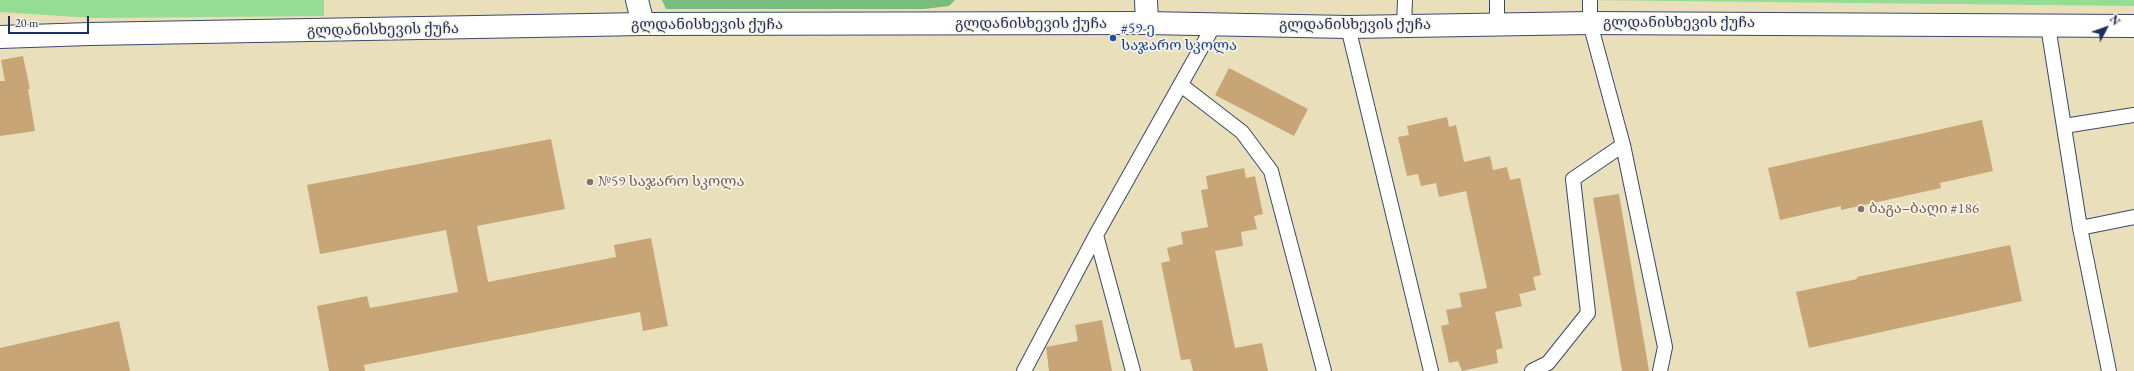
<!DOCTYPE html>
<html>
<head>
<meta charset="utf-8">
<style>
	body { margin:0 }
	#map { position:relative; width:2134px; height:371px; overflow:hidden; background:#e9dfba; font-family:"EB Garamond",serif }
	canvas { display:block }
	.north { position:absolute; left:2086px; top:8px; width:40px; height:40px; -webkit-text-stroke:3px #f7f3e8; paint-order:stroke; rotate:49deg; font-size:11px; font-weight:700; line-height:16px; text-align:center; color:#1b2f5e }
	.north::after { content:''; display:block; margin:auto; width:14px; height:18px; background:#1b2f5e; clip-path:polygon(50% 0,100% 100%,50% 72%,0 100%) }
	.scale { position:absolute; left:8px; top:16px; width:81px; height:18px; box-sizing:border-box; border:2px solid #1b2f5e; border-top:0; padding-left:5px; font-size:12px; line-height:14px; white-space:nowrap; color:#1b2f5e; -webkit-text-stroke:3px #f7f3e8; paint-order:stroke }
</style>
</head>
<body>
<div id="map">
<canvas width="2134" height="371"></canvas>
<div class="north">N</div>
<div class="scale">20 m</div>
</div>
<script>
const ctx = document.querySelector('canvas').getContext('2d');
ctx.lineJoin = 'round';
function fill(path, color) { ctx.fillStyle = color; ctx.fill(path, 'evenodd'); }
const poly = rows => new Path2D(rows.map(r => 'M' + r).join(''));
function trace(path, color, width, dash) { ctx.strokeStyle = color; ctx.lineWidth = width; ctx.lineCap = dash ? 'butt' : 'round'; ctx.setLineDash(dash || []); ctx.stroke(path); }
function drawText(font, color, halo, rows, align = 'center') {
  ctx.font = font + ' "EB Garamond","Noto Serif Georgian",serif'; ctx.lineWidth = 3.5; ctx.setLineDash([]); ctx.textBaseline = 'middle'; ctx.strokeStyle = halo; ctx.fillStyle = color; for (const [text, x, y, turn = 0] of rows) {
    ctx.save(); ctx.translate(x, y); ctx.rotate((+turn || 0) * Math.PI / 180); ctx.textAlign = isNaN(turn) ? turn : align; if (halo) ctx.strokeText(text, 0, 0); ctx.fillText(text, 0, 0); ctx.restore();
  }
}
const green = poly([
	[0,0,324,0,324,16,93,18,0,12],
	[1581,0,2134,0,2134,6]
]);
const forest = poly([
	[662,0,955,0,949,6,924,9,666,9]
]);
const building = poly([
	[23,56,30,89,28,89,35,131,0,136,0,81,5,81,1,60],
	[1229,68,1308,109,1294,136,1215,95],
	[1447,117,1449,127,1456,125,1464,162,1490,156,1493,170,1507,167,1510,180,1520,178,1541,275,1533,277,1536,290,1519,294,1522,306,1495,312,1503,348,1496,350,1498,363,1462,371,1458,361,1449,363,1441,326,1449,324,1446,310,1462,307,1459,293,1487,288,1466,191,1439,197,1436,183,1421,186,1418,174,1407,176,1398,137,1409,135,1407,126],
	[1982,120,1993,171,1940,183,1941,188,1841,210,1841,206,1780,220,1768,168],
	[551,139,565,209,477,226,488,282,616,257,614,245,651,238,668,326,643,331,640,312,364,365,365,371,329,371,317,306,367,296,370,308,458,292,446,230,320,254,307,185],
	[1244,168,1246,178,1255,176,1263,214,1254,216,1257,229,1241,232,1243,246,1215,251,1235,348,1262,343,1268,371,1193,371,1190,359,1181,360,1161,263,1170,261,1167,248,1183,244,1181,232,1208,227,1201,190,1208,189,1206,176],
	[1619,194,1649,371,1622,371,1593,198],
	[2010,245,2022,301,1809,348,1796,292,1857,279,1857,277],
	[1102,320,1112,371,1049,371,1046,347,1078,341,1075,325],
	[119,321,130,371,0,371,0,348]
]);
const lane = poly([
	[1497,0,1497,24],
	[1590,0,1590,23,1623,145,1665,347,1660,371],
	[1404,26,1405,0],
	[2048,26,2080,228,2109,371],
	[1348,27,1431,371],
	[1181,85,1242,132,1271,171,1324,371],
	[2064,126,2134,115],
	[2080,228,2134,217],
	[1096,235,1133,371],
	[1024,371,1096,235,1214,25],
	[1532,371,1548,363,1588,313,1573,179,1623,145]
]);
const street = poly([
	[637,0,643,24],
	[1146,0,1147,23]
]);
const secondary = poly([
	[0,37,89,34,643,24,1147,23,1348,27,1590,23,2134,26]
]);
const markers = [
	[1113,38,4,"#1a4fb4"],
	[590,182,4,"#8d6e63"],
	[1861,209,4,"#8d6e63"]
];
const streetNames = [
	["გლდანისხევის ქუჩა",1679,23],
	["გლდანისხევის ქუჩა",1031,24],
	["გლდანისხევის ქუჩა",707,25],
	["გლდანისხევის ქუჩა",1355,25],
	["გლდანისხევის ქუჩა",383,30,-1]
];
const transitNames = [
	["#59-ე",1121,29],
	["საჯარო სკოლა",1121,46]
];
const educationNames = [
	["№59 საჯარო სკოლა",598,182],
	["ბაგა–ბაღი #186",1869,209]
];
fill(green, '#95dc95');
fill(forest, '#78bc7e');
fill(building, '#c8a576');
trace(lane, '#3a496c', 16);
trace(street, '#3a496c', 24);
trace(secondary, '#3a496c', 24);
trace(lane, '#fff', 14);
trace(street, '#fff', 22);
trace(secondary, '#fff', 22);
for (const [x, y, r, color] of markers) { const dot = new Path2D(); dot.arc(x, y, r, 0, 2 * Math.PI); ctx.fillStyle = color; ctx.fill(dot); trace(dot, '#f7f3e8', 1.5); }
drawText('15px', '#1b2f5e', '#f7f3e8', streetNames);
drawText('15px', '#164399', '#f7f3e8', transitNames, 'left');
drawText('15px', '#785e54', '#f7f3e8', educationNames, 'left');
</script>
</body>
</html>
